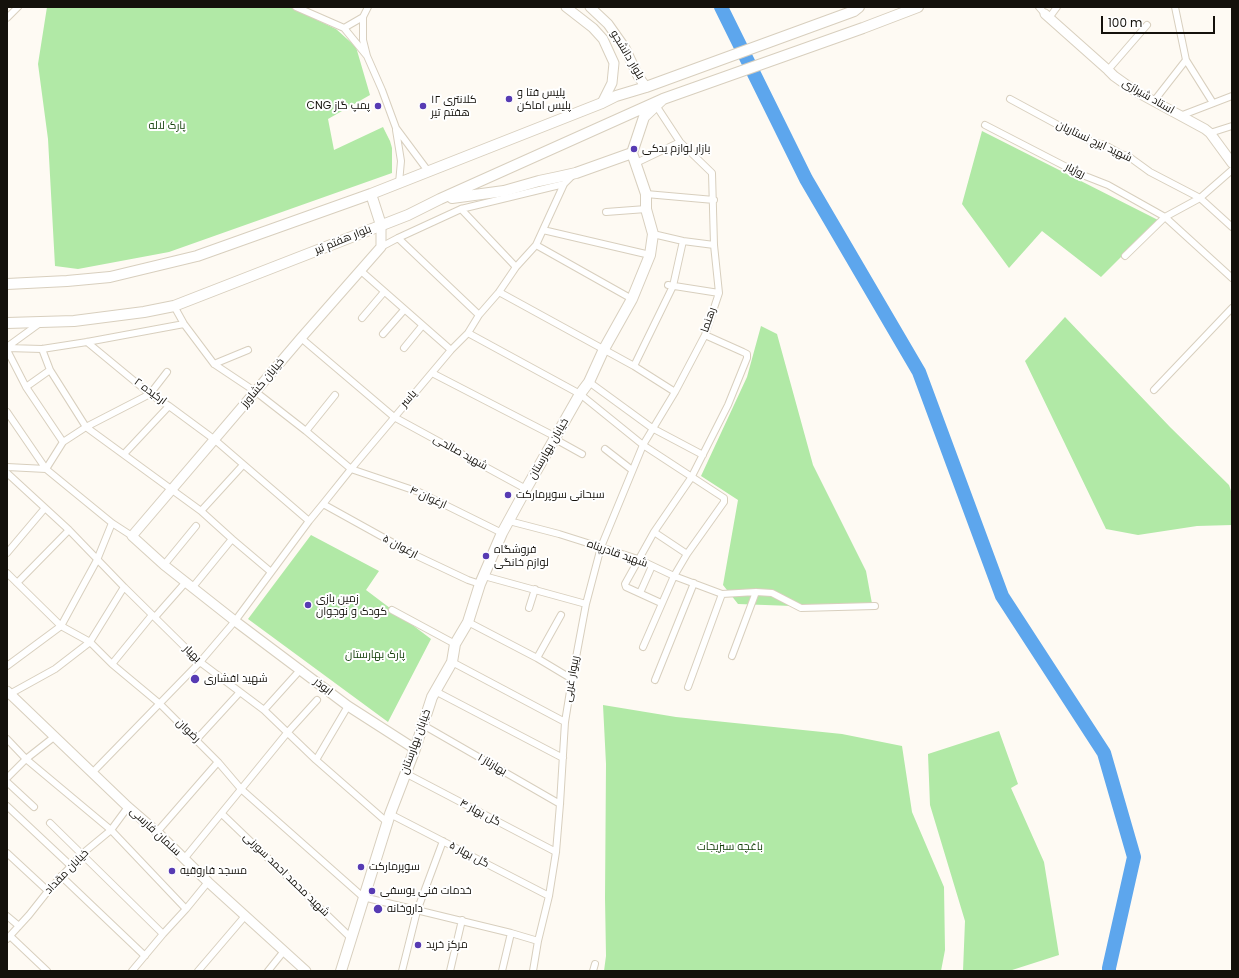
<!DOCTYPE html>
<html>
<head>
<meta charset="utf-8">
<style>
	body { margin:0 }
	#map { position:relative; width:1239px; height:978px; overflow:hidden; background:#fefaf3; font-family:Poppins,sans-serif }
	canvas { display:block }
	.frame { position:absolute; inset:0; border:8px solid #14110b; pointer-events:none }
	.scale { position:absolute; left:1101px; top:16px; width:114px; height:18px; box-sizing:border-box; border:2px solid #14110b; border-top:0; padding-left:5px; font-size:12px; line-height:14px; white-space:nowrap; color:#14110b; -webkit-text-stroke:3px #fff; paint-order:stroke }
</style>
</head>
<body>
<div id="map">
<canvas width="1239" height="978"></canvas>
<div class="frame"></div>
<div class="scale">100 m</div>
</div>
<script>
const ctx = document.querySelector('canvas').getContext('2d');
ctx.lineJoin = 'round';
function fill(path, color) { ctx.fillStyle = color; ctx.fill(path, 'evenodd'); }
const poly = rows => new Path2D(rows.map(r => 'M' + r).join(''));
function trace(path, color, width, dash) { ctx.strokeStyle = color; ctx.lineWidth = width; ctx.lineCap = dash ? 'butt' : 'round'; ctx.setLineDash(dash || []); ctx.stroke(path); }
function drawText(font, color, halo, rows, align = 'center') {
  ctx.font = font + ' Poppins,Cairo,sans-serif'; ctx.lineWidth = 4; ctx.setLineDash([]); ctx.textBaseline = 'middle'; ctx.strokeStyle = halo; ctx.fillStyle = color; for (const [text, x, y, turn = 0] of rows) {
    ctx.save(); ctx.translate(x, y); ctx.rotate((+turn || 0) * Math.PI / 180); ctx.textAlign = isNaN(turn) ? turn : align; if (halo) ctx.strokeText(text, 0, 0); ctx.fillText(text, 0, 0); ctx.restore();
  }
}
const green = poly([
	[47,7,290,7,336,29,356,47,370,95,328,119,334,150,383,127,390,141,392,148,392,173,169,252,78,269,55,266,48,139,38,64],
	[982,131,1158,220,1101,277,1042,231,1009,268,962,204],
	[1065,317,1170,427,1229,485,1232,494,1232,525,1197,526,1138,535,1106,529,1025,361],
	[761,326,777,334,813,465,866,571,873,609,738,604,723,585,738,500,701,476,747,377],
	[311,535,379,571,366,590,431,639,388,722,248,619],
	[603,705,676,717,842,734,902,746,912,812,944,887,945,950,941,971,604,971,606,956,605,898,606,764],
	[999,731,1018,784,1011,788,1044,862,1059,955,1009,971,963,971,965,921,930,805,928,754]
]);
const river = poly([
	[721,7,806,179,919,372,1002,596,1104,753,1134,857,1109,968,1109,971]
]);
const street = poly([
	[296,7,344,28],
	[1039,7,1045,14],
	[1175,7,1186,60,1213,103],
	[363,17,363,40,367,56,344,28,363,17],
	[363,17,368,7],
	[7,18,18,7],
	[1049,18,1057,7],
	[367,56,382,90,396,128,428,171],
	[1108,70,1147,25],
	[1010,99,1058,125,1092,142,1105,145,1121,154,1128,156,1150,172,1200,198,1232,227],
	[1154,101,1186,60],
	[1180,116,1232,96],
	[985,125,1080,174,1108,185,1165,217,1232,278],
	[396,130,401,161,399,183],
	[1210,133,1232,126],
	[636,163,680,142],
	[646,194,714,200],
	[461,209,516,267],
	[606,212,646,209],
	[543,230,650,255],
	[653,234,683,241,714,245],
	[398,238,479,315],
	[536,245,632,299],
	[381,247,398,238,461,209,564,184],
	[1125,256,1165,217,1200,198,1232,170],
	[361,271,451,350],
	[668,285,719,293],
	[499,292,634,366,675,392],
	[174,306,184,324,214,364,256,392,306,431,351,469,419,492,502,533],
	[362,318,384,292],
	[468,333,580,394,643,445,724,498,724,502,687,554,674,576,643,647],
	[383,334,404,310],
	[301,338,394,417,526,489],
	[87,342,150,394,169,406,215,440,309,521],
	[7,347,40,323],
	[7,348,42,349,87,342,184,324],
	[404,348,422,326],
	[42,349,50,370,86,427,201,511,232,539,271,572],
	[7,350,26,387,63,442],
	[214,364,248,350],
	[634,366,673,286,683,241],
	[432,373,556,437],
	[589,382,652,428,703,455],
	[26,387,50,370],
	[1154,390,1232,308],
	[7,412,46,469,63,442,86,427,150,394,167,372],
	[306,431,335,395],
	[555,439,582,454],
	[605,449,632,470],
	[124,454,169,406],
	[7,467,46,469,112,523,132,536],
	[7,473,69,530,124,587,200,662,264,710,316,760,388,823],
	[323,504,415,555,468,580,480,584],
	[201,511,243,465],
	[509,521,559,534,638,559,674,576,722,594,756,592,772,593,801,608,875,606],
	[654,532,687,554],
	[7,553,45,508],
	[164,565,196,526],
	[7,573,61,626,90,642,112,664,160,704,218,762,241,789,363,897,511,933,538,941],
	[484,576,586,604],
	[17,583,69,530],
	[192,588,232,539],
	[640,593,652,566],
	[661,603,626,587,625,584,654,532,691,478,728,405,747,358,747,354,743,352,705,335],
	[529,608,535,589],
	[392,610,455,644],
	[155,617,185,583],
	[468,622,537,658,572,679],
	[732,656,756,592],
	[537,658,561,615],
	[452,662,565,722],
	[112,664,152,615],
	[7,666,61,626,97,560,112,523],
	[655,680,694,583],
	[688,687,722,594],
	[435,691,563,758],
	[8,695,55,669,90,642,124,587],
	[264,710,301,669],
	[423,725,560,804],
	[7,739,26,759,111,830,186,909],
	[196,740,240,692],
	[316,760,348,706],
	[93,772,200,662,235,621,309,521,323,504,351,469,451,350,468,333,479,315,499,292,516,267,536,245,564,184,573,175],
	[405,773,556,852],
	[7,778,26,759,54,737],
	[7,782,34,807],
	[7,806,71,866],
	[222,814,350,937],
	[390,814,549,896],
	[50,823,163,934],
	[157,832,218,762],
	[7,853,48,891],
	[184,859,287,733,317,700],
	[61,876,145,956],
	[7,916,19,926],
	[10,936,47,971],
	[7,939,29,915,48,891,82,854,111,830,128,807],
	[132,971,163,934,186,909,208,882],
	[198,971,245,916],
	[268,971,284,951],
	[402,971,417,911,443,841],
	[450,971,462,920],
	[502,971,511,933],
	[533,971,538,941,549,896,556,852,560,804,565,722,572,679,586,604,601,547,643,445,675,392,705,335,719,293,714,245,712,173,680,142,659,110],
	[593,971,595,964]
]);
const secondary = poly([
	[566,7,593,28,603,39,614,63,612,83,602,103],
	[590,7,608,24,625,48,638,76,646,87],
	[1045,14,1108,70,1114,76,1135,91,1205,129,1210,133,1232,163],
	[381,225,381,247,301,338,132,536,164,565,235,621,348,706,415,749],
	[7,691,128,807,157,832,208,882,306,971]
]);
const primary = poly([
	[371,194,381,225],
	[452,198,504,191,539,181,558,177,576,173,632,153,644,117,663,99,863,28,918,7],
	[7,284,67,281,110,277,197,256,371,194,602,103,616,96,646,87,854,11,859,7],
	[7,323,74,321,144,312,174,306,408,215,440,199,663,99],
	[341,971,390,814,415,749,432,697,452,662,455,644,468,622,480,584,502,533,526,489,580,394,589,382,604,349,632,299,650,255,653,234,646,209,646,194,632,153]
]);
const markers = [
	[509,99,4,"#573bb3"],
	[378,106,4,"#573bb3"],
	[423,106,4,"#573bb3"],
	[634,149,4,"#573bb3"],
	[508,495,4,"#573bb3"],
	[486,556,4,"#573bb3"],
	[308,605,4,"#573bb3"],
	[195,679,5,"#573bb3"],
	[361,867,4,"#573bb3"],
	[172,871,4,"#573bb3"],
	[372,891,4,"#573bb3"],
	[378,909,5,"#573bb3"],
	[418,945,4,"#573bb3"]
];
const streetNames = [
	["بلوار دانشجو",627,55,59],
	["استاد شیرازی",1148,97,30],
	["شهید ایرج نستاریان",1094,142,25],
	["روژیار",1075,171,26],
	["بلوار هفتم تیر",343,240,-22],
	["رهنما",709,320,-71],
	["خیابان کشاورز",263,383,-50],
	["ارکیده ۲",150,392,36],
	["یاسر",409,399,-49],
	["خیابان بهارستان",549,449,-60],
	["شهید صالحی",460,453,29],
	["ارغوان ۴",428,498,24],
	["ارغوان ۵",400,547,28],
	["شهید قادرپناه",617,554,19],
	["بهیار",192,654,44],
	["ریبوار غربی",572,679,-80],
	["ابوذر",323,687,38],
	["رضوان",188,731,44],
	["خیابان بهارستان",416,742,-70],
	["بهارناز ۱",492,765,30],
	["گل بهار ۴",480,813,28],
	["سلمان فارسی",155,832,43],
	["گل بهار ۵",469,855,28],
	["خیابان مقداد",67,872,-46],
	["شهید محمد احمد سورنی",286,875,44]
];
const poiNames = [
	["پلیس فتا و",517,93],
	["پلیس اماکن",517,106],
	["کلانتری ۱۲",431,100],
	["هفتم تیر",431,113],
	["CNG پمپ گاز",370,106,"right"],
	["بازار لوازم یدکی",642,149],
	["سبحانی سوپرمارکت",516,495],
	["فروشگاه",494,550],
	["لوازم خانگی",494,563],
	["زمین بازی",316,599],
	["کودک و نوجوان",316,612],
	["شهید افشاری",204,679],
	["سوپرمارکت",369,867],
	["مسجد فاروقیه",180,871],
	["خدمات فنی یوسفی",380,891],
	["داروخانه",387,909],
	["مرکز خرید",426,945]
];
const parkNames = [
	["پارک لاله",167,126],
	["پارک بهارستان",375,655],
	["باغچه سبزیجات",730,847]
];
fill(green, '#b1e9a6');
trace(river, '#5da6ed', 14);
trace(street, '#d8cfbe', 8);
trace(secondary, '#d8cfbe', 11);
trace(primary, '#d8cfbe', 12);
trace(street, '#fff', 6);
trace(secondary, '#fff', 9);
trace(primary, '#fff', 10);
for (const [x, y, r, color] of markers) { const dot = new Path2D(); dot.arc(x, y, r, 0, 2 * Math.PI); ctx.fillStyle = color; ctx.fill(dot); trace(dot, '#fff', 1.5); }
drawText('11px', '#14110b', '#fff', streetNames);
drawText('11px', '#14110b', '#fff', poiNames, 'left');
drawText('11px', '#17420d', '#fff', parkNames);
</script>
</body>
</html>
